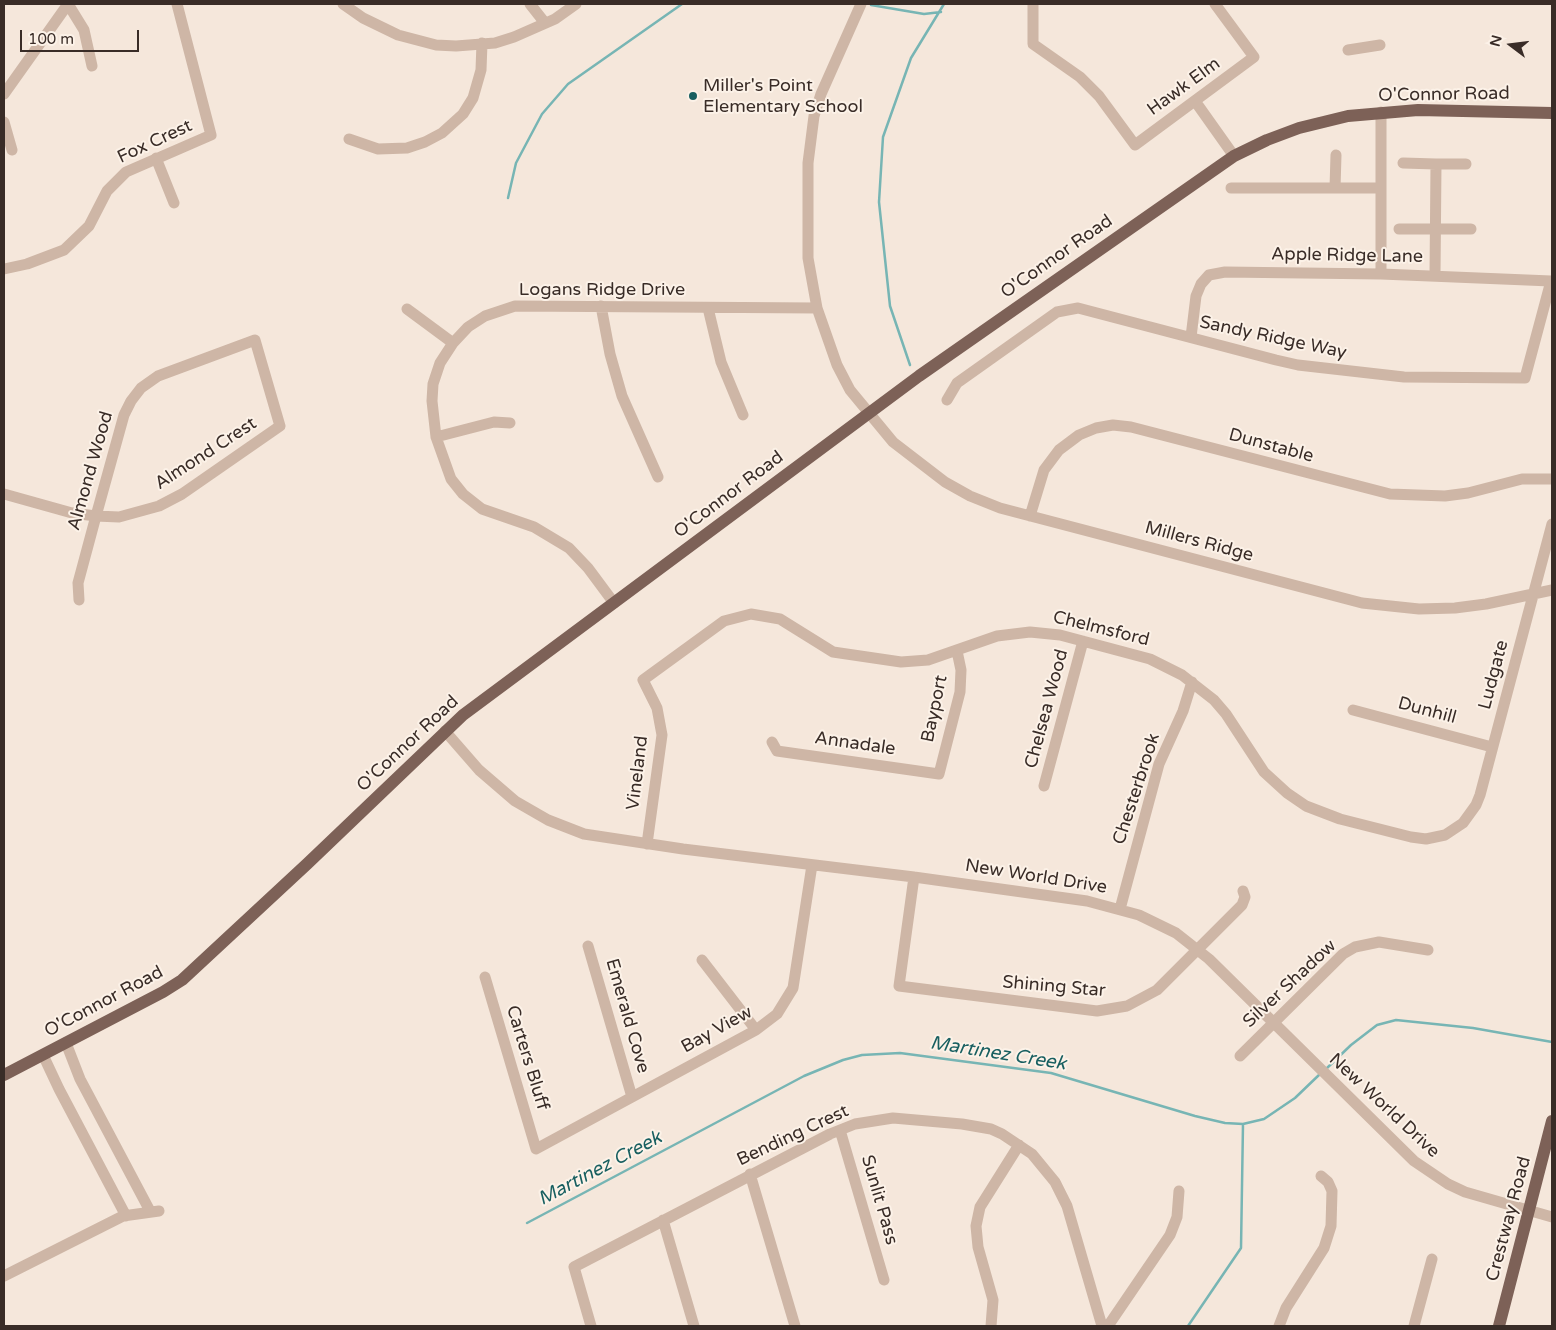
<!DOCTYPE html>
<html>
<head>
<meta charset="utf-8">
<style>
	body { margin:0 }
	#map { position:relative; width:1556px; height:1330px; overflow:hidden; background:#f5e7db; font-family:"Varela Round",sans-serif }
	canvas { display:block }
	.frame { position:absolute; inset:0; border:5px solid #392c27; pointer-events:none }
	.north { position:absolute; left:1486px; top:20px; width:50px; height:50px; -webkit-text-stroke:4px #fcf2e8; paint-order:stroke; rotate:285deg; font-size:14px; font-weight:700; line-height:20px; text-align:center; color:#392c27 }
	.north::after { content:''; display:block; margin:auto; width:18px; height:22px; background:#392c27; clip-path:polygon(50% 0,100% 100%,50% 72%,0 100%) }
	.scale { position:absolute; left:20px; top:30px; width:119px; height:22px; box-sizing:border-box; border:2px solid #392c27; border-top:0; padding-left:6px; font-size:15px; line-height:18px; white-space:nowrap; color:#392c27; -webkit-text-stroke:4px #fcf2e8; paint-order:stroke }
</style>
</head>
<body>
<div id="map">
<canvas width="1556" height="1330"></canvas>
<div class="frame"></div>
<div class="north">N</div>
<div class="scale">100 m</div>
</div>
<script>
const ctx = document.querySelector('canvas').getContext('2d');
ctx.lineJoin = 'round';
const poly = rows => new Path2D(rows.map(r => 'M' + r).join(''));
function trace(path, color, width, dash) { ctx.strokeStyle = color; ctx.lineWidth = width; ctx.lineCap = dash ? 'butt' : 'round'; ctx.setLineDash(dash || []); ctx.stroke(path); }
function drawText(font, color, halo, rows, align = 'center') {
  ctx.font = font + ' "Varela Round",sans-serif'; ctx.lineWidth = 4; ctx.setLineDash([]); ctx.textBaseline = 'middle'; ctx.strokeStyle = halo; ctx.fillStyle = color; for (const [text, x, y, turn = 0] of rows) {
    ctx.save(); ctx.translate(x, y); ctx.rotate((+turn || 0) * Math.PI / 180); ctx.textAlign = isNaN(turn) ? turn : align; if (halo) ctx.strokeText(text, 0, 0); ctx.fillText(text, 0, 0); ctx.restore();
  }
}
const stream = poly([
	[871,5,924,14,941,12],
	[508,198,516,163,542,114,568,84,682,4],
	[910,365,890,306,879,202,883,137,911,58,944,4],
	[1326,1069,1351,1045,1377,1025,1396,1020,1473,1028,1552,1042],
	[527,1223,804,1076,843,1060,862,1055,900,1053,1051,1073,1195,1116,1225,1123,1243,1124,1264,1119,1295,1098,1320,1074],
	[1188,1326,1241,1248,1243,1124]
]);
const minor = poly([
	[343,4,363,18,398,35,436,45,456,46,495,43,514,37,555,19,576,4],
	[530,4,545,23],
	[861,4,821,94,814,116,808,163,808,258,817,308,837,365,850,390,893,442,945,482,970,496,1000,508,1362,603,1419,609,1455,608,1486,604,1552,590],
	[1033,4,1033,44,1080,77,1099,96,1135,145,1254,57,1215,4],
	[1348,50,1380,45],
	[4,94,68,4,84,30,92,66],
	[1195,101,1234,156],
	[1381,112,1381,274],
	[4,122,12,150],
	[349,139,378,149,407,148,425,142,442,133,463,114,473,98,481,70,482,43],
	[156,158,174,203],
	[1403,163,1436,164,1435,275],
	[1436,164,1466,164],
	[1231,188,1381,188],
	[1335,188,1336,155],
	[1399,229,1471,229],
	[4,269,27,264,64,250,89,226,107,191,126,172,211,135,177,4],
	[601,306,610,354,622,396,658,477],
	[708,308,721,362,743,415],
	[407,309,453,343],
	[947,400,957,383,1057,312,1078,308,1276,360,1298,365,1404,377,1525,378,1551,281,1381,274,1225,272,1209,275,1201,284,1196,296,1191,337],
	[436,437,494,422,510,423],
	[4,494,72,513,96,516,119,517,159,506,182,494,280,426,255,340,158,376,141,388,131,401,124,415,96,516,78,583,79,600],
	[1030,516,1044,470,1059,450,1079,435,1096,428,1113,425,1131,427,1390,494,1445,496,1468,493,1522,479,1552,479],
	[614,603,588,568,569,548,534,527,482,509,463,494,451,479,436,437,432,401,433,384,440,363,453,343,468,327,485,316,515,306,817,308],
	[1353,710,1492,747],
	[445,731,479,770,515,801,548,820,584,834,683,849,914,877,1087,901,1139,915,1176,933,1209,959,1414,1161,1448,1184,1465,1192,1552,1217],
	[772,742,777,751,939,774,960,692,961,670,957,651],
	[1044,786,1083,641],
	[647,844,662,735,657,708,643,680,724,621,751,614,780,619,833,652,901,662,928,660,997,636,1030,632,1060,635,1150,659,1182,675,1214,700,1226,714,1264,772,1287,793,1306,806,1340,819,1411,837,1426,839,1445,835,1463,823,1476,805,1480,795,1552,524],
	[914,877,899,986,1097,1011,1127,1006,1157,990,1242,905,1245,897,1243,891],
	[1120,909,1159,764,1183,711,1192,682],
	[588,946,632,1097],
	[702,960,756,1030],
	[485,977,536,1149,756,1030,777,1014,793,988,812,865],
	[66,1043,80,1079,150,1211],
	[43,1055,59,1089,126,1216],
	[1240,1056,1343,954,1355,947,1379,942,1428,950],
	[840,1130,884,1280],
	[750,1174,795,1326],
	[663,1220,694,1326],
	[4,1276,123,1216,159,1211],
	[591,1326,574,1267,830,1134,855,1124,893,1118,962,1124,991,1129,1002,1134,1032,1154,1055,1182,1067,1206,1102,1326],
	[991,1326,993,1300,978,1247,976,1226,980,1207,1019,1145],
	[1108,1326,1170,1235,1177,1217,1179,1191],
	[1279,1326,1286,1308,1324,1248,1331,1226,1332,1191,1328,1182,1321,1176],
	[1414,1326,1432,1259]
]);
const major = poly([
	[4,1075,163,992,182,980,307,864,463,715,919,376,1234,156,1267,140,1299,128,1348,116,1418,110,1552,113],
	[1499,1326,1552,1121]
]);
const markers = [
	[693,96,5,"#185f60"]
];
const poiNames = [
	["Miller's Point",703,86],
	["Elementary School",703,107]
];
const streetNames = [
	["Hawk Elm",1184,87,-36],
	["O'Connor Road",1444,95,-1],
	["Fox Crest",155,142,-25],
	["Apple Ridge Lane",1347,256,1],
	["O'Connor Road",1057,257,-35],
	["Logans Ridge Drive",602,290],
	["Sandy Ridge Way",1273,338,12],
	["Dunstable",1271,446,15],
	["Almond Crest",206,454,-33],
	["Almond Wood",91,471,-74],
	["O'Connor Road",729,495,-37],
	["Millers Ridge",1199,542,15],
	["Chelmsford",1101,629,14],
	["Ludgate",1494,675,-75],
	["Bayport",935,709,-78],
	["Chelsea Wood",1047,709,-75],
	["Dunhill",1427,711,15],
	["O'Connor Road",408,744,-43],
	["Annadale",855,744,8],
	["Vineland",638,773,-83],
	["Chesterbrook",1137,789,-72],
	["New World Drive",1036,877,9],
	["Silver Shadow",1290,984,-43],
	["Shining Star",1054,987,5],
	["O'Connor Road",104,1002,-28],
	["Emerald Cove",627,1016,74],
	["Bay View",717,1030,-29],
	["Carters Bluff",527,1058,73],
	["New World Drive",1384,1106,43],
	["Bending Crest",793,1136,-25],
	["Sunlit Pass",879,1200,74],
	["Crestway Road",1509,1219,-75]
];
const waterNames = [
	["Martinez Creek",998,1054,9],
	["Martinez Creek",600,1169,-28]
];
trace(stream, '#77b5b4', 2.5);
trace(minor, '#ceb6a6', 11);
trace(major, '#7d6157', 12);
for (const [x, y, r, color] of markers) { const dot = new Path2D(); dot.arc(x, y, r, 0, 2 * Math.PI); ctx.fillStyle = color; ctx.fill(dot); trace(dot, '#fcf2e8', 2); }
drawText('18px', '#392c27', '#fcf2e8', poiNames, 'left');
drawText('18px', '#392c27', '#fcf2e8', streetNames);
drawText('italic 19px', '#185f60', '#fcf2e8', waterNames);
</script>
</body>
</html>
